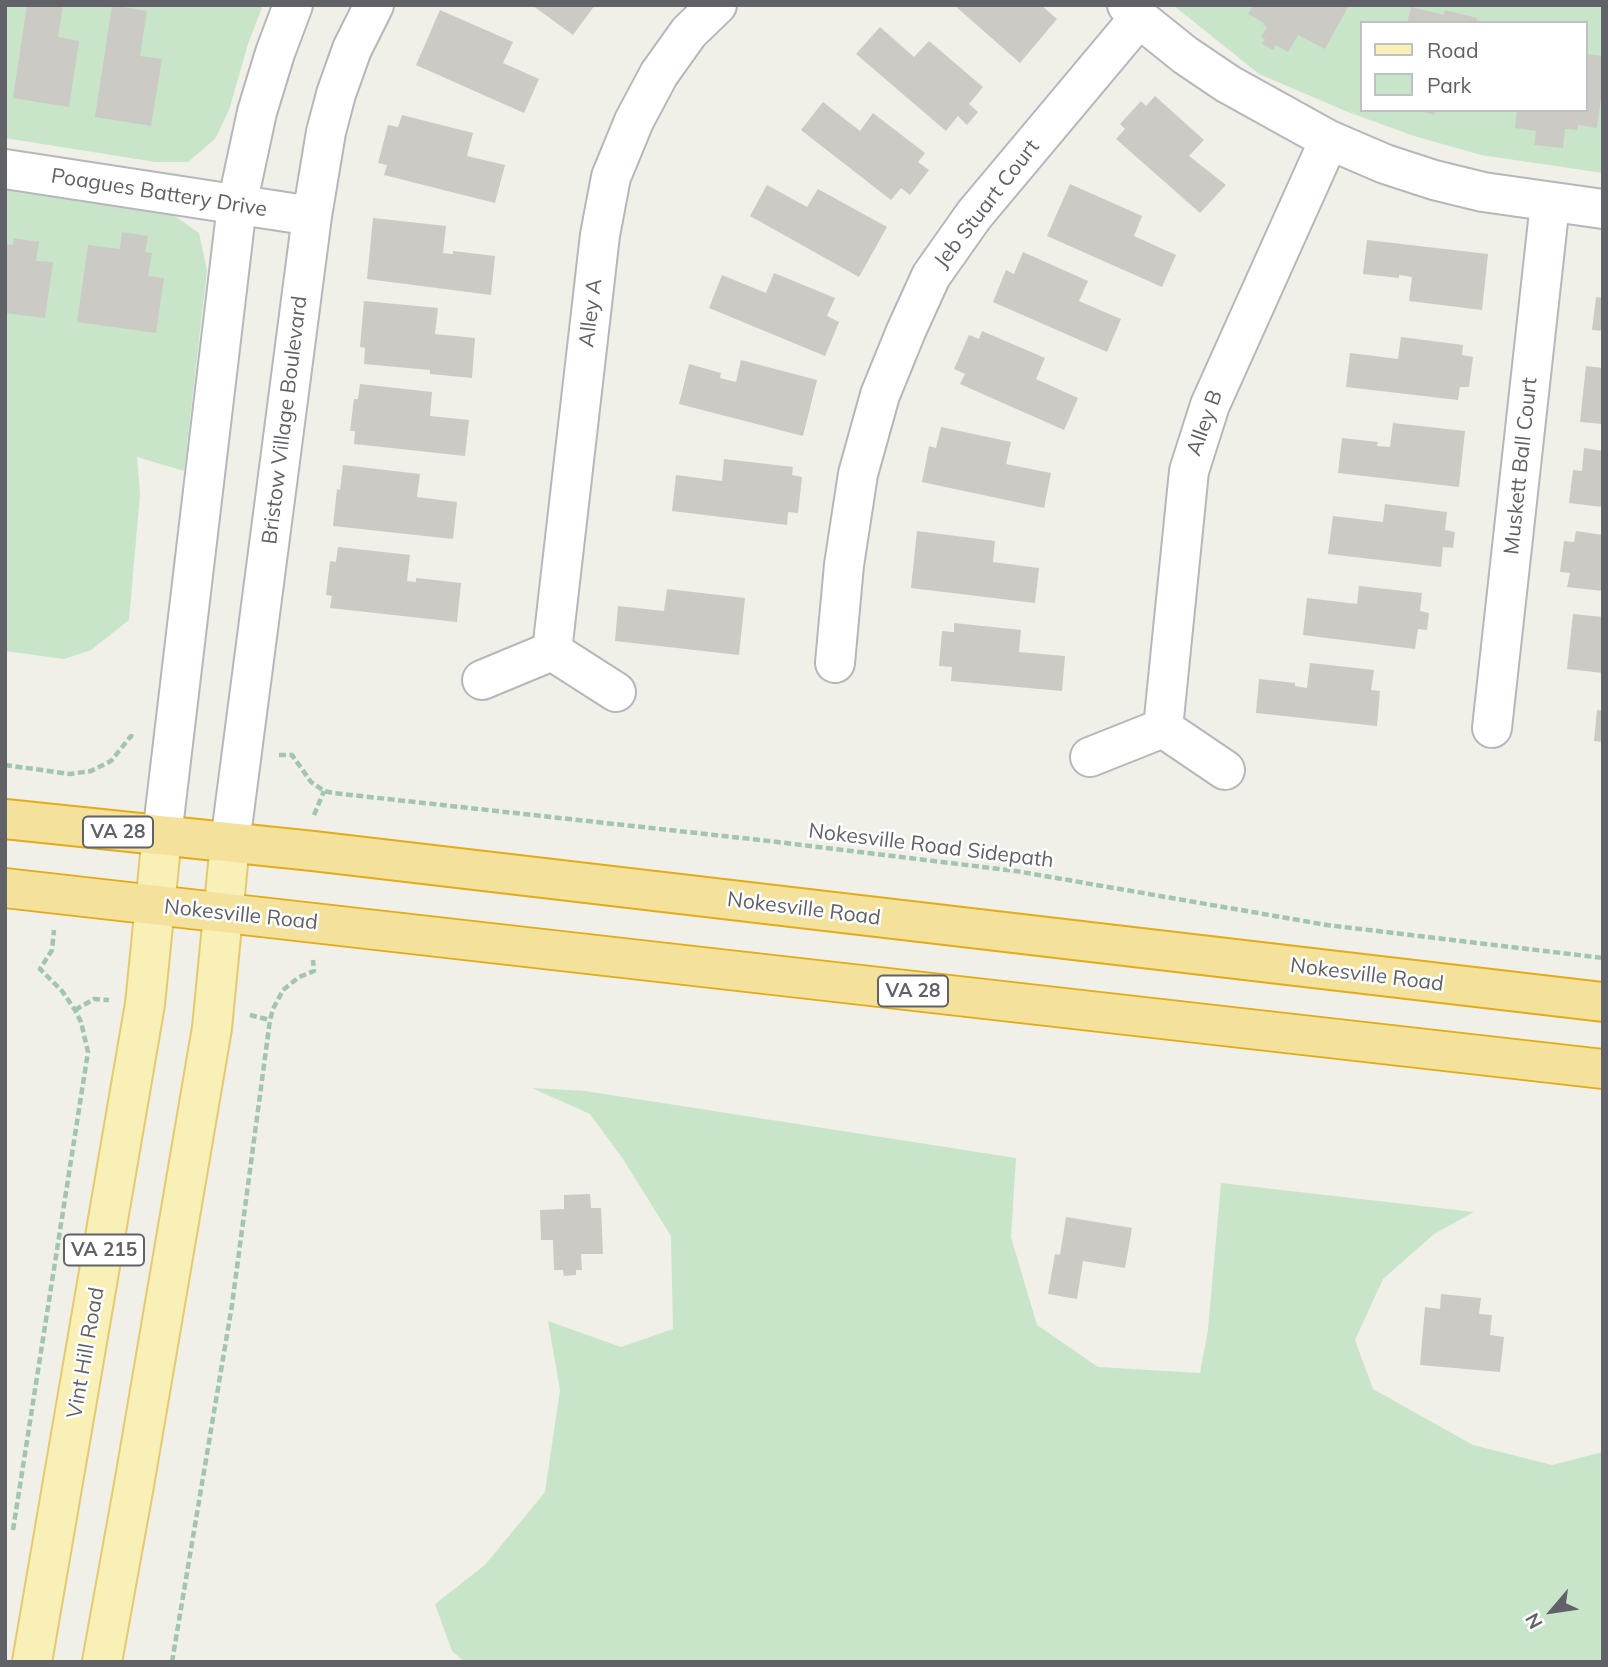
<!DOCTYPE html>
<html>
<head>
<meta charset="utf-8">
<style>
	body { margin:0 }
	#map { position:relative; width:1608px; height:1667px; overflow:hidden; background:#f0efe8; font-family:Mulish,sans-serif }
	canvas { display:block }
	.frame { position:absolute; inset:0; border:7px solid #606267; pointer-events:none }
	.legend { position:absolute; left:1360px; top:21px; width:228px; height:91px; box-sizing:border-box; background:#fff; border:2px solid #bfc0c2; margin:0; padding:9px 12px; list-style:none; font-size:21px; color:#606267 }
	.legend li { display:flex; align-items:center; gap:14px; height:35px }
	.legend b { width:35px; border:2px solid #bfc0c2 }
	.north { position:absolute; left:1517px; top:1576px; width:70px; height:70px; -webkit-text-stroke:5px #fff; paint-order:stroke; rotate:241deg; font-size:19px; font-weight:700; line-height:28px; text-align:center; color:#606267 }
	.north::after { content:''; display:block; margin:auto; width:24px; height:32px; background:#606267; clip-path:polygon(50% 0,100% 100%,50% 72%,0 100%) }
</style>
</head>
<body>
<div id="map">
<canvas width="1608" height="1667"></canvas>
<div class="frame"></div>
<ul class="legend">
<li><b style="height:9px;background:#f8f0b6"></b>Road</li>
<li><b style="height:19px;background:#c8e5c9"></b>Park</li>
</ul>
<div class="north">N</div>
</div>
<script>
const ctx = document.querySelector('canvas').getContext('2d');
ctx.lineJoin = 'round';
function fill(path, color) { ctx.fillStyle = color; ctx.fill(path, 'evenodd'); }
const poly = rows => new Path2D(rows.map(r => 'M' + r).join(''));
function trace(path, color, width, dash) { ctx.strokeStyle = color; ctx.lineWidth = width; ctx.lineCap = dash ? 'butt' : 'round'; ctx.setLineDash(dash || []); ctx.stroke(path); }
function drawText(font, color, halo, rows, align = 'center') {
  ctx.font = font + ' Mulish,sans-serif'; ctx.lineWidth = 5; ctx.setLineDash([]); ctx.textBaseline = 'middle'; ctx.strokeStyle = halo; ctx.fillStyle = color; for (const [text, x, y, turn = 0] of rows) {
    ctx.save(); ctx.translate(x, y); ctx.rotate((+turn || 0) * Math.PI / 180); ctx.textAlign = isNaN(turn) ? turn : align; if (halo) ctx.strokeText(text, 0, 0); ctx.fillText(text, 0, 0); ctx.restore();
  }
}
const green = poly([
	[5,5,263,5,248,44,229,110,215,139,188,162,155,162,5,138],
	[1173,5,1603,5,1603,173,1481,155,1414,136,1348,112,1259,74],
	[1361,23,1585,23,1585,110,1361,110],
	[5,187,169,212,199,233,207,270,184,471,137,457,140,494,129,620,91,650,64,659,5,651],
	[532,1088,585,1091,1016,1158,1011,1237,1037,1325,1098,1367,1200,1373,1208,1330,1221,1183,1474,1212,1434,1234,1383,1279,1355,1340,1373,1389,1473,1445,1552,1465,1603,1452,1603,1662,465,1662,452,1651,435,1604,485,1565,545,1492,560,1390,548,1321,621,1347,673,1329,671,1236,623,1159,590,1114]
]);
const building = poly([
	[27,5,63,5,58,37,79,41,69,107,13,98],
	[112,5,147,11,140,56,162,59,151,126,95,117],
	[532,5,595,5,573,35],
	[954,5,1041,5,1057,19,1020,63],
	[1253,5,1349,5,1325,49,1298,35,1288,52,1276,45,1273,50,1262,44,1265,39,1261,37,1267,27,1263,25,1264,23,1248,14],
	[1411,7,1444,15,1445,10,1477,18,1476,23,1407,23],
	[440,10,513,42,503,63,539,79,524,113,416,65],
	[880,27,914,57,929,41,983,87,969,104,978,112,967,125,958,116,946,131,856,54],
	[1585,54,1603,56,1603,83,1597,128,1578,125,1577,130,1565,129,1563,148,1534,145,1536,131,1515,128,1517,110,1585,110],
	[1155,96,1204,140,1189,156,1226,185,1200,213,1116,139,1125,129,1120,124,1141,101,1146,106],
	[823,102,860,131,873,113,925,153,918,162,929,170,910,195,901,188,891,200,801,130],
	[1418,110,1436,110,1434,115],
	[402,115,473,133,467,156,505,165,495,203,384,175,387,165,378,163,388,125,398,127],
	[1070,184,1142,216,1134,236,1176,255,1162,287,1047,236],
	[767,185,807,207,818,189,887,227,859,277,750,216],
	[373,218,446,226,443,253,453,254,453,251,495,256,491,295,367,279],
	[122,232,148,236,145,252,152,253,148,276,164,278,156,333,77,322,88,245,120,249],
	[14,238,39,242,36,261,53,262,45,318,5,313,5,244,13,245],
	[1367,240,1488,254,1482,310,1409,301,1412,277,1399,275,1399,278,1363,274],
	[1023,252,1088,281,1079,301,1121,319,1107,352,993,302,1006,270,1014,274],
	[774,273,835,298,827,316,839,322,825,356,709,308,722,275,766,293],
	[1596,297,1603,298,1603,331,1592,330],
	[364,301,438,308,435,334,475,338,472,378,430,374,430,370,364,364,365,348,360,347],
	[982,331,1045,358,1036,379,1078,398,1064,430,960,384,965,374,954,369,969,335,979,339],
	[1401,337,1463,345,1462,355,1473,357,1469,387,1460,387,1458,400,1346,387,1350,353,1398,359],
	[741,360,817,380,803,436,679,404,689,364,721,373,720,378,736,382],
	[1586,366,1603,368,1603,424,1580,422],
	[360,384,432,392,430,416,469,420,465,456,354,444,355,431,350,431,354,399,358,399],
	[1393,423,1465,431,1459,487,1338,473,1342,438,1378,442,1377,446,1390,447],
	[941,427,1011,442,1006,464,1051,473,1044,508,922,482,929,446,936,448],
	[1584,448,1603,451,1603,507,1569,503,1573,470,1582,471],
	[724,459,793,467,792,475,802,477,798,513,788,512,787,525,672,511,676,475,722,481],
	[343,465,420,474,417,497,457,502,453,539,333,526,337,489,340,490],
	[1385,504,1447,512,1445,530,1455,532,1453,548,1443,547,1441,567,1328,554,1333,516,1383,522],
	[917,531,995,541,993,562,1039,568,1035,603,911,588],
	[1576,531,1603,535,1603,591,1567,587,1570,573,1560,572,1564,541,1574,542],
	[338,547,410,555,407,581,416,582,416,578,461,583,457,622,330,608,332,596,326,595,330,561,336,562],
	[1359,586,1422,593,1420,611,1429,613,1427,630,1418,629,1415,649,1303,635,1307,598,1357,604],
	[667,589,745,598,739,655,615,641,618,606,664,611],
	[1573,614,1603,617,1603,673,1567,669],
	[954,623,1021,630,1019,652,1065,656,1062,691,951,681,952,667,939,666,942,631,954,632],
	[1310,663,1374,670,1371,690,1380,691,1377,726,1256,713,1259,679,1295,683,1295,686,1307,688],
	[1597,710,1603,711,1603,742,1594,741],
	[590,1194,591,1208,601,1208,603,1254,581,1254,582,1270,576,1270,576,1275,564,1276,563,1270,554,1270,553,1240,541,1240,540,1210,564,1209,564,1195],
	[1066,1217,1132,1228,1125,1268,1083,1261,1077,1299,1048,1294,1055,1254,1060,1255],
	[1441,1294,1481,1298,1479,1314,1492,1315,1490,1335,1504,1337,1500,1372,1420,1365,1425,1307,1440,1309]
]);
const path = poly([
	[279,755,292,755,311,782,324,791,333,793,769,841,1016,871,1327,925,1603,958],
	[5,765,70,774,91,771,111,761,131,736,136,738],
	[314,815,324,791],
	[75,1010,94,999,109,1000],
	[250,1015,270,1020],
	[13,1530,88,1052,81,1022,75,1010,62,991,40,969,52,950,54,930],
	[172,1662,232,1305,270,1020,273,1009,283,990,299,977,314,971,313,960]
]);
const minor = poly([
	[1127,5,1139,18,1185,55,1228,84,1329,140,1385,164,1434,180,1483,192,1603,209],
	[5,169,312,216],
	[552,651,600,235,611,177,634,121,659,74,689,32,717,5],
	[835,663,844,565,858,474,880,395,906,331,931,276,974,215,1139,18],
	[482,680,552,651,616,692],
	[1163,728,1189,471,1210,405,1329,140],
	[1492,728,1550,203],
	[1090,757,1163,728,1225,770],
	[162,836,237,205,257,112,275,53,293,5],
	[230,843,312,216,326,132,336,94,352,49,374,5]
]);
const major = poly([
	[32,1662,145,1004,162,836],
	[102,1662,134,1485,212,1028,230,843]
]);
const highway = poly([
	[5,819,313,851,1603,1002],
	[5,888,1603,1069]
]);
const shields = [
	[118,832,70],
	[913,991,70],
	[104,1250,80]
];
const shieldNames = [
	["VA 28",118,832],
	["VA 28",913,991],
	["VA 215",104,1250]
];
const streetNames = [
	["Poagues Battery Drive",159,193,9],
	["Jeb Stuart Court",987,204,-52],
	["Alley A",591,313,-83],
	["Bristow Village Boulevard",285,420,-83],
	["Alley B",1205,423,-70],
	["Muskett Ball Court",1521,466,-84],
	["Nokesville Road Sidepath",931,846,7],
	["Nokesville Road",804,909,7],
	["Nokesville Road",241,915,6],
	["Nokesville Road",1367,975,7],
	["Vint Hill Road",86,1353,-80]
];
fill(green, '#c8e5c9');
fill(building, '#cccac5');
trace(minor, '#b5b7bb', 42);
trace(major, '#e4c96d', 42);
trace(highway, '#e1ac17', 42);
trace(path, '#a1c5ae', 4.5, [7, 3.5]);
trace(minor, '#fff', 38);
trace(major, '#f8f0b6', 38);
trace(highway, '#f3e19c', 38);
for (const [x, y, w] of shields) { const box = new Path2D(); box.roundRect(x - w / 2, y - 15.5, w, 31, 5); ctx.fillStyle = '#fff'; ctx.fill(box); trace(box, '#606267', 2); }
drawText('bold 19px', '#606267', null, shieldNames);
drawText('21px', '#606267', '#fff', streetNames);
</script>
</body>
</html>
